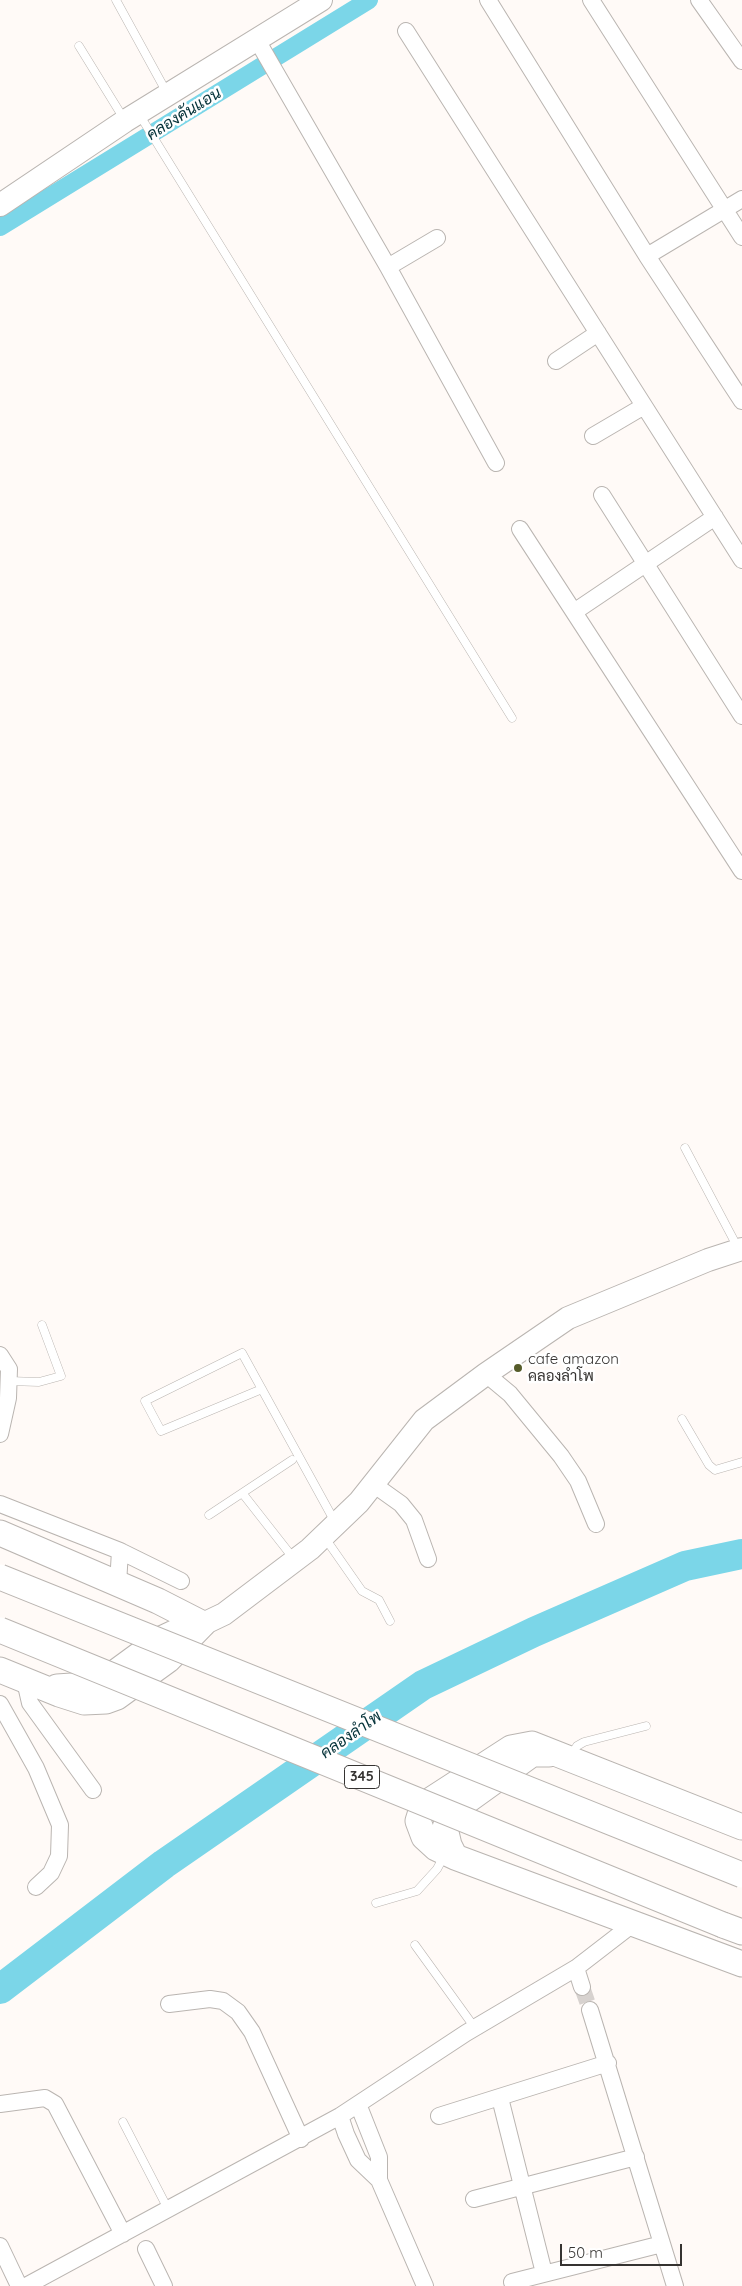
<!DOCTYPE html>
<html>
<head>
<meta charset="utf-8">
<style>
	body { margin:0 }
	#map { position:relative; width:742px; height:2286px; overflow:hidden; background:#fffaf7; font-family:Quicksand,sans-serif }
	canvas { display:block }
	.scale { position:absolute; left:560px; top:2244px; width:122px; height:22px; box-sizing:border-box; border:2px solid #353331; border-top:0; padding-left:6px; font-size:15px; line-height:18px; white-space:nowrap; color:#353331; -webkit-text-stroke:4px #fff; paint-order:stroke }
</style>
</head>
<body>
<div id="map">
<canvas width="742" height="2286"></canvas>
<div class="scale">50 m</div>
</div>
<script>
const ctx = document.querySelector('canvas').getContext('2d');
ctx.lineJoin = 'round';
const poly = rows => new Path2D(rows.map(r => 'M' + r).join(''));
function trace(path, color, width, dash) { ctx.strokeStyle = color; ctx.lineWidth = width; ctx.lineCap = dash ? 'butt' : 'round'; ctx.setLineDash(dash || []); ctx.stroke(path); }
function drawText(font, color, halo, rows, align = 'center') {
  ctx.font = font + ' Quicksand,Sarabun,sans-serif'; ctx.lineWidth = 5; ctx.setLineDash([]); ctx.textBaseline = 'middle'; ctx.strokeStyle = halo; ctx.fillStyle = color; for (const [text, x, y, turn = 0] of rows) {
    ctx.save(); ctx.translate(x, y); ctx.rotate((+turn || 0) * Math.PI / 180); ctx.textAlign = isNaN(turn) ? turn : align; if (halo) ctx.strokeText(text, 0, 0); ctx.fillText(text, 0, 0); ctx.restore();
  }
}
const canal = poly([
	[0,227,369,0]
]);
const river = poly([
	[0,1989,164,1864,423,1685,534,1632,685,1566,742,1554]
]);
const streetTunnel = poly([
	[582,1987,590,2010]
]);
const lane = poly([
	[116,0,167,93],
	[79,46,124,119],
	[139,114,512,718],
	[685,1148,738,1248],
	[9,1381,39,1382,61,1376,42,1325],
	[262,1389,161,1431,145,1401,242,1353,335,1522],
	[682,1419,709,1465,715,1470,742,1462],
	[243,1494,294,1559],
	[209,1515,292,1460],
	[325,1538,362,1591,379,1600,390,1621],
	[571,1755,577,1746,584,1742,646,1726],
	[376,1903,417,1891,437,1869,444,1856],
	[415,1945,475,2028],
	[123,2122,168,2209]
]);
const street = poly([
	[488,0,647,256,742,401],
	[591,0,742,237],
	[699,0,742,61],
	[406,31,742,560],
	[257,40,388,267,496,463],
	[647,256,742,199],
	[388,267,437,238],
	[556,361,598,333],
	[593,436,644,406],
	[602,495,742,716],
	[520,529,742,871],
	[574,612,715,517],
	[0,1355,9,1369,8,1398,0,1434],
	[486,1374,510,1394,561,1456,578,1481,596,1524],
	[373,1484,401,1504,414,1520,428,1559],
	[0,1504,120,1551,118,1584],
	[120,1551,181,1581],
	[25,1681,30,1703,93,1790],
	[0,1704,36,1768,60,1825,59,1856,51,1873,36,1887],
	[576,1968,582,1987],
	[169,2004,210,1999,223,2001,238,2012,252,2032,301,2139],
	[590,2010,675,2286],
	[500,2098,544,2273],
	[0,2104,45,2098,55,2104,123,2234],
	[358,2104,379,2157,379,2180],
	[340,2116,346,2134,358,2160,379,2180,425,2286],
	[439,2116,608,2063],
	[474,2199,636,2157],
	[0,2246,19,2286],
	[146,2249,164,2286],
	[512,2282,662,2244],
	[26,2286,340,2116,466,2033,576,1968,633,1924]
]);
const secondary = poly([
	[0,205,125,121,321,0],
	[203,1624,224,1614,310,1549,359,1502,424,1420,486,1374,568,1318,708,1260,742,1249]
]);
const primary = poly([
	[0,1533,158,1601,203,1624],
	[0,1670,59,1694,84,1702,106,1701,117,1697,168,1660,203,1624],
	[57,1687,87,1685,105,1680,161,1639,176,1632],
	[742,1827,532,1744,511,1748,423,1805,418,1821,424,1837,436,1848,455,1857,742,1964],
	[455,1857,449,1845,445,1828,450,1813,532,1754,549,1754],
	[723,1925,742,1932]
]);
const primaryBridge = poly([
	[0,1577,742,1875],
	[0,1630,723,1925]
]);
const markers = [
	[518,1368,5,"#565c2a"]
];
const shields = [
	[362,1777,35]
];
const shieldNames = [
	["345",362,1777]
];
const poiNames = [
	["cafe amazon",528,1359],
	["คลองลำโพ",528,1376]
];
const waterNames = [
	["คลองคันแอน",184,114,-32],
	["คลองลำโพ",351,1735,-35]
];
trace(canal, '#7bd6e8', 18);
trace(river, '#7bd6e8', 30);
trace(streetTunnel, '#d7d2cf', 16, [16, 8]);
trace(lane, '#bab5b1', 9);
trace(street, '#bab5b1', 18);
trace(secondary, '#bab5b1', 24);
trace(primary, '#bab5b1', 27);
trace(lane, '#fff', 8);
trace(street, '#fff', 16);
trace(secondary, '#fff', 22);
trace(primary, '#fff', 25);
trace(primaryBridge, '#bab5b1', 27, []);
trace(primaryBridge, '#fff', 25);
for (const [x, y, r, color] of markers) { const dot = new Path2D(); dot.arc(x, y, r, 0, 2 * Math.PI); ctx.fillStyle = color; ctx.fill(dot); trace(dot, '#fff', 2); }
for (const [x, y, w] of shields) { const box = new Path2D(); box.roundRect(x - w / 2, y - 11.5, w, 23, 4); ctx.fillStyle = '#fff'; ctx.fill(box); trace(box, '#353331', 1); }
drawText('bold 14px', '#353331', null, shieldNames);
drawText('15px', '#353331', '#fff', poiNames, 'left');
drawText('italic 16px', '#043239', '#fff', waterNames);
</script>
</body>
</html>
